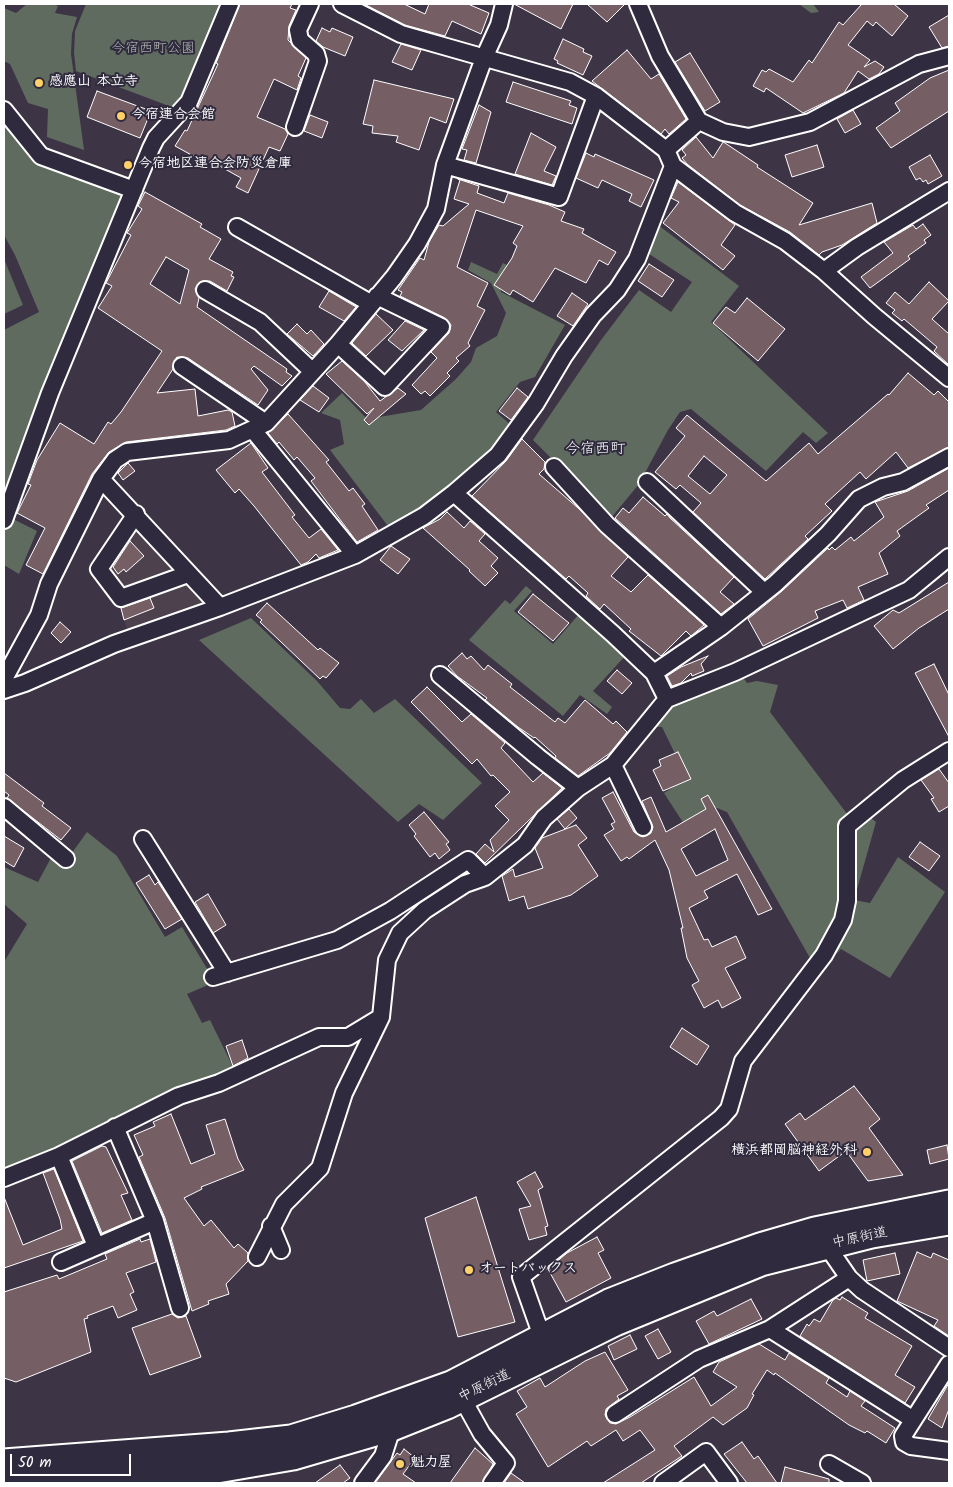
<!DOCTYPE html>
<html>
<head>
<meta charset="utf-8">
<style>
	body { margin:0 }
	#map { position:relative; width:953px; height:1487px; overflow:hidden; background:#3d3445; font-family:Kalam,sans-serif }
	canvas { display:block }
	.frame { position:absolute; inset:0; border:5px solid #fff; pointer-events:none }
	.scale { position:absolute; left:10px; top:1454px; width:121px; height:22px; box-sizing:border-box; border:2px solid #fff; border-top:0; padding-left:6px; font-size:15px; line-height:18px; white-space:nowrap; color:#fff; -webkit-text-stroke:4px #2f2a3d; paint-order:stroke }
</style>
</head>
<body>
<div id="map">
<canvas width="953" height="1487"></canvas>
<div class="frame"></div>
<div class="scale">50 m</div>
</div>
<script>
const ctx = document.querySelector('canvas').getContext('2d');
ctx.lineJoin = 'round';
function fill(path, color) { ctx.fillStyle = color; ctx.fill(path, 'evenodd'); }
const poly = rows => new Path2D(rows.map(r => 'M' + r).join(''));
function trace(path, color, width, dash) { ctx.strokeStyle = color; ctx.lineWidth = width; ctx.lineCap = dash ? 'butt' : 'round'; ctx.setLineDash(dash || []); ctx.stroke(path); }
function drawText(font, color, halo, rows, align = 'center') {
  ctx.font = font + ' Kalam,"Klee One",sans-serif'; ctx.lineWidth = 4; ctx.setLineDash([]); ctx.textBaseline = 'middle'; ctx.strokeStyle = halo; ctx.fillStyle = color; for (const [text, x, y, turn = 0] of rows) {
    ctx.save(); ctx.translate(x, y); ctx.rotate((+turn || 0) * Math.PI / 180); ctx.textAlign = isNaN(turn) ? turn : align; if (halo) ctx.strokeText(text, 0, 0); ctx.fillText(text, 0, 0); ctx.restore();
  }
}
const built = poly([
	[137,525,177,573,124,591,105,569],
	[185,583,204,602,203,607,128,631,118,603]
]);
const green = poly([
	[27,4,52,4,58,6,55,13,77,17,72,34,71,54,84,150,47,137,48,109,28,103,10,64,4,61,4,8,16,13],
	[86,4,225,4,177,109,76,71,74,53,75,31],
	[799,4,813,4,819,12,811,13],
	[4,117,38,160,120,194,123,200,9,517,37,531,19,574,4,565,4,330,39,312,15,255,4,235],
	[658,225,739,286,711,322,828,433,816,443,803,432,766,471,691,409,680,412,668,430,639,484,611,518,533,440,601,340,639,290,671,312,692,282,646,252],
	[4,259,23,305,4,314],
	[471,262,497,274,503,263,509,266,499,284,501,292,565,325,535,377,520,382,496,412,513,427,495,453,444,497,391,530,330,450,344,444,340,420,321,413,342,393,367,419,421,410,456,379,471,362,476,348,497,336,506,313,491,283,468,270],
	[526,586,532,591,514,611,553,644,580,613,627,654,593,691,612,707,607,714,580,695,563,716,469,640,505,600,510,604],
	[251,618,317,681,340,708,350,709,361,699,374,713,395,699,482,783,443,820,419,804,398,822,199,640],
	[740,673,747,683,757,681,778,685,770,712,851,819,862,811,876,822,854,900,870,903,898,857,945,892,890,978,841,949,822,968,814,965,727,812,717,808,684,824,664,793,687,778,662,727,649,726,670,703],
	[87,832,117,856,165,937,182,927,215,982,187,994,202,1023,210,1020,235,1071,4,1174,4,962,27,924,4,904,4,867,38,882,52,856,64,864]
]);
const building = poly([
	[240,4,292,4,290,8,296,10,289,26,288,40,306,58,298,76,301,78,297,90,274,79,257,117,285,129,288,134,280,151,269,147,248,193,236,187,241,178,216,164,215,166,197,158,175,146,185,130,187,131,218,64,216,63,240,4],
	[364,4,404,4,425,14,429,4,468,4,489,13,481,34,452,21,445,36,405,25,364,4],
	[514,4,573,4,561,29,514,4],
	[587,4,625,4,607,22,587,4],
	[862,4,894,4,908,16,892,36,876,22,873,26,867,21,848,45,870,60,864,67,875,61,884,67,879,74,869,79,858,71,844,93,803,113,766,88,764,92,753,86,762,70,766,72,769,69,793,82,809,60,812,63,839,22,843,25,862,4],
	[949,15,949,46,942,48,929,27,949,15],
	[322,28,330,32,332,28,353,37,345,56,323,47,316,41,322,28],
	[563,39,584,49,583,52,592,56,583,75,557,63,558,61,554,59,563,39],
	[401,44,421,50,412,70,392,62,401,44],
	[627,50,651,79,659,74,686,119,669,134,665,129,661,134,592,81,627,50],
	[690,53,720,102,705,111,675,62,690,53],
	[949,70,949,111,891,148,876,128,900,111,895,103,930,78,949,70],
	[374,80,454,99,446,123,430,117,419,150,396,142,398,136,372,133,373,126,363,124,374,80],
	[513,82,571,101,569,105,577,108,572,124,506,102,513,82],
	[97,91,151,111,140,138,87,117,97,91],
	[479,105,491,112,476,163,464,160,467,150,462,149,479,105],
	[853,110,861,124,845,133,837,119,853,110],
	[310,115,328,122,322,138,304,131,310,115],
	[531,133,556,147,544,171,556,176,552,185,515,174,531,133],
	[696,137,713,158,723,142,725,143,758,165,757,167,813,203,799,225,872,203,877,223,842,245,822,252,819,255,790,232,740,205,687,164,682,158,686,155,682,150,696,137],
	[817,145,824,167,792,177,785,155,817,145],
	[586,153,594,157,595,154,654,180,641,207,629,201,632,194,602,180,598,188,576,178,586,153],
	[930,155,942,176,928,184,926,180,923,182,920,178,916,180,909,167,930,155],
	[458,179,479,186,477,193,504,203,508,193,549,205,565,212,561,221,584,229,582,233,616,252,608,265,599,260,586,283,555,268,533,302,513,290,510,295,494,285,512,258,517,246,513,243,523,226,476,210,457,267,488,283,477,306,485,310,468,343,470,346,456,358,459,361,447,373,450,376,430,396,425,391,421,394,412,385,437,358,431,352,449,333,451,325,445,318,400,296,402,292,398,290,420,258,424,260,429,242,439,225,443,226,469,204,454,199,460,180,458,179],
	[678,182,735,225,721,245,735,256,723,270,663,223,679,202,671,198,678,182],
	[145,192,202,224,200,227,221,239,209,259,233,272,231,276,234,277,227,291,210,281,200,282,195,289,199,298,197,307,287,369,286,372,292,376,282,386,254,366,251,369,268,390,258,405,188,358,177,357,174,361,173,369,157,393,195,389,198,416,228,410,232,412,235,426,226,430,126,442,109,452,92,474,43,574,26,565,45,528,17,513,31,485,28,484,37,460,60,423,94,444,108,422,111,424,121,412,162,351,98,308,112,286,106,283,131,235,127,233,142,209,138,206,145,192],
	[166,257,189,270,180,304,150,284,166,257],
	[923,224,931,235,924,240,926,243,908,256,910,259,870,288,861,277,893,253,884,242,913,225,916,229,923,224],
	[649,264,674,280,662,297,638,281,649,264],
	[929,282,949,301,932,319,949,334,949,365,934,351,937,347,904,319,902,321,892,313,895,310,886,303,895,292,909,304,929,282],
	[329,291,356,307,344,321,319,307,329,291],
	[572,293,588,304,573,326,557,316,572,293],
	[747,298,785,329,758,361,713,323,726,307,735,313,747,298],
	[376,314,393,330,366,356,352,343,376,314],
	[405,321,424,330,402,351,388,340,405,321],
	[297,324,307,334,311,330,324,344,313,356,287,334,297,324],
	[342,361,364,381,380,401,398,388,406,394,369,425,364,420,374,408,367,414,326,374,342,361],
	[908,373,934,395,938,391,949,402,949,447,908,468,896,452,866,479,860,472,825,504,832,511,805,536,808,539,765,579,693,512,701,503,680,485,676,489,655,472,685,436,676,428,687,415,766,481,809,443,818,454,888,394,889,395,908,373],
	[704,456,727,475,710,494,688,476,704,456],
	[313,386,329,398,319,412,300,400,313,386],
	[517,388,528,397,511,420,499,411,517,388],
	[288,414,329,460,326,462,349,491,353,488,365,504,362,506,378,530,357,542,311,481,315,478,297,457,294,460,279,442,277,444,268,433,288,414],
	[522,439,545,462,544,469,539,474,578,508,628,557,611,576,631,592,648,575,704,625,697,631,691,636,686,631,661,656,629,631,631,629,604,604,600,609,586,596,588,593,569,576,566,579,472,496,506,461,522,439],
	[251,443,268,468,262,472,295,515,292,517,309,538,321,529,338,550,319,558,316,554,308,562,301,565,254,506,239,489,235,493,216,470,251,443],
	[128,463,135,471,123,480,118,473,128,463],
	[949,468,949,490,926,505,929,508,897,531,900,536,879,553,888,574,858,587,864,600,847,608,843,600,815,611,818,618,763,646,748,619,782,591,828,548,829,550,832,547,835,550,851,537,854,541,884,517,875,502,908,491,949,468],
	[643,497,665,516,667,514,670,518,734,577,720,592,734,604,721,614,615,518,623,508,629,513,643,497],
	[447,512,464,528,470,521,485,534,479,541,498,558,491,566,498,573,485,586,469,571,470,570,423,528,440,519,447,512],
	[130,541,144,556,126,572,124,569,118,574,113,567,130,541],
	[391,546,410,559,398,574,380,560,391,546],
	[949,582,949,609,919,628,893,649,874,626,893,610,899,613,949,582],
	[533,594,569,623,553,641,518,612,533,594],
	[150,598,154,608,124,620,121,608,150,598],
	[267,603,318,650,320,648,339,663,326,678,323,676,320,679,260,622,262,620,256,615,267,603],
	[60,622,71,632,61,643,51,633,60,622],
	[462,653,467,659,471,656,484,670,488,665,512,684,510,687,555,722,558,718,565,723,585,700,613,724,616,721,627,732,610,753,578,776,555,758,556,756,535,737,534,738,518,727,485,700,487,698,457,676,448,666,462,653],
	[708,656,701,664,704,671,692,676,691,673,681,683,672,686,667,676,681,667,708,656],
	[934,664,949,695,949,737,915,673,934,664],
	[617,670,632,683,622,694,607,681,617,670],
	[427,687,462,722,471,714,505,743,501,748,533,782,543,773,562,788,485,863,476,854,485,844,494,852,490,840,509,820,495,806,510,792,493,775,491,776,477,759,472,764,411,702,427,687],
	[678,752,691,779,663,791,653,770,661,766,659,760,678,752],
	[939,769,949,783,949,806,939,812,931,799,934,798,921,780,939,769],
	[4,773,44,803,42,806,71,828,61,840,7,798,9,795,4,791,4,773],
	[613,792,634,832,643,837,651,833,653,827,642,801,651,797,666,832,706,809,701,799,708,795,772,909,758,915,737,874,704,891,708,898,689,908,704,940,708,939,712,947,736,936,746,958,725,968,741,998,722,1008,718,1000,704,1008,692,985,699,981,687,958,681,928,683,928,669,870,655,840,629,859,627,857,621,861,604,835,614,829,611,824,615,822,602,798,613,792],
	[715,829,728,860,696,876,681,849,715,829],
	[569,809,577,818,565,829,557,819,569,809],
	[424,812,449,842,446,844,450,850,439,859,435,853,430,857,414,836,416,834,409,825,424,812],
	[576,825,587,838,578,845,598,876,571,895,528,909,524,896,509,901,502,876,513,869,515,877,543,868,535,848,542,838,576,825],
	[4,836,24,848,14,867,4,861,4,836],
	[920,842,940,856,929,871,909,857,920,842],
	[149,875,155,885,158,882,182,919,165,929,136,883,149,875],
	[208,894,226,925,213,933,195,902,208,894],
	[682,1028,709,1046,697,1065,670,1047,682,1028],
	[242,1040,248,1058,233,1066,226,1046,242,1040],
	[854,1086,880,1119,869,1128,903,1175,868,1181,846,1151,819,1171,785,1124,800,1113,805,1120,854,1086],
	[171,1114,191,1164,215,1154,206,1125,225,1119,238,1159,244,1170,201,1187,202,1189,184,1198,204,1226,211,1220,234,1248,238,1244,248,1253,248,1261,226,1284,229,1294,208,1301,209,1304,192,1311,165,1218,139,1157,143,1155,134,1135,155,1126,153,1122,171,1114],
	[947,1145,949,1159,930,1164,927,1150,947,1145],
	[102,1146,106,1147,128,1193,121,1195,132,1220,102,1233,72,1161,102,1146],
	[54,1169,83,1241,4,1268,4,1197,23,1245,62,1229,60,1219,43,1173,54,1169],
	[535,1172,543,1187,538,1190,548,1226,545,1227,547,1235,529,1240,519,1209,531,1206,517,1182,535,1172],
	[476,1197,515,1322,458,1337,425,1218,476,1197],
	[597,1237,604,1250,598,1253,611,1278,566,1302,548,1269,567,1253,597,1237],
	[140,1239,141,1242,150,1239,156,1262,126,1273,134,1292,130,1294,137,1310,118,1318,113,1306,87,1316,88,1318,84,1319,91,1352,16,1382,4,1378,4,1292,57,1275,59,1279,107,1259,105,1254,140,1239],
	[917,1252,931,1258,933,1253,949,1260,949,1336,934,1326,938,1320,897,1301,917,1252],
	[895,1253,900,1274,867,1281,863,1260,895,1253],
	[842,1297,868,1313,865,1318,912,1346,895,1375,915,1387,905,1403,800,1336,807,1324,809,1326,814,1319,820,1322,833,1300,836,1298,840,1300,842,1297],
	[751,1299,762,1319,709,1344,696,1321,714,1311,717,1316,751,1299],
	[172,1314,178,1318,186,1316,201,1357,150,1375,132,1328,172,1314],
	[658,1329,671,1352,658,1359,645,1336,658,1329],
	[630,1335,637,1349,614,1360,608,1346,630,1335],
	[759,1344,785,1360,789,1353,829,1378,826,1383,847,1397,850,1391,865,1401,861,1406,895,1428,886,1443,867,1431,865,1433,849,1425,775,1373,774,1375,767,1370,752,1394,754,1395,747,1408,723,1425,713,1417,674,1446,682,1456,641,1483,603,1483,655,1450,640,1430,623,1441,616,1430,591,1446,587,1441,548,1467,516,1414,527,1407,517,1391,540,1378,545,1387,585,1361,605,1352,628,1390,617,1396,619,1399,606,1409,605,1415,610,1423,616,1424,630,1417,694,1377,711,1406,737,1387,713,1372,719,1362,759,1344],
	[949,1383,949,1409,942,1428,928,1419,949,1383],
	[742,1442,754,1459,758,1456,777,1483,747,1483,724,1454,742,1442],
	[475,1448,493,1464,482,1483,450,1483,475,1448],
	[404,1449,415,1458,403,1474,416,1483,375,1483,397,1453,400,1455,404,1449],
	[340,1465,350,1478,343,1483,315,1483,340,1465],
	[785,1467,829,1479,829,1483,781,1483,785,1467],
	[511,1473,525,1483,504,1483,511,1473]
]);
const minor = poly([
	[342,4,401,34,570,82,596,96,666,150,673,166,735,213,785,241,824,271,874,316,949,378],
	[638,4,660,56,699,121,723,132,749,137,810,122,919,64,949,56],
	[4,110,41,156,134,190],
	[295,127,318,61,316,54,300,40,298,30,310,4],
	[666,150,699,121],
	[445,165,559,197,596,96],
	[237,227,370,303],
	[824,271,857,247,949,191],
	[205,290,260,322,312,371],
	[338,344,385,387,441,327,377,296],
	[182,366,266,423],
	[253,430,355,555],
	[554,467,607,525,721,627],
	[101,479,220,607],
	[647,482,764,592],
	[454,493,613,634,654,673,667,699],
	[136,514,99,569,121,598,188,574],
	[4,520,50,393,151,148,156,138,189,102,230,4],
	[654,673,721,627,775,584,828,534,859,499,883,487,903,482,949,457],
	[440,675,538,757,578,788],
	[4,679,39,615,49,584,101,479,115,460,127,452,229,440,266,423,338,344,394,277,417,244,436,209,445,165,484,58,499,25,504,4],
	[4,690,25,683,114,644,220,607,355,555,424,516,454,493,498,455,536,403,564,356,593,315,617,290,637,259,673,166],
	[613,765,643,827],
	[4,807,66,859],
	[143,839,227,973],
	[213,977,337,940,390,911,468,860,485,877,525,845,544,818,578,788,613,765,667,699,735,672,909,590,949,557],
	[115,1127,155,1221,180,1308],
	[59,1156,96,1246],
	[4,1178,59,1156,179,1096,219,1083,319,1037,348,1037,381,1017],
	[271,1226,281,1250],
	[827,1246,849,1278,862,1290,949,1348],
	[257,1257,284,1204,320,1168,344,1093,381,1017,387,960,400,933,425,910,465,884,485,877],
	[61,1262,155,1221],
	[770,1329,912,1419],
	[545,1345,521,1277,721,1118,729,1109,743,1061,824,955,843,920,847,901,847,826,903,780,949,751],
	[949,1364,903,1436,904,1442,911,1446,949,1451],
	[462,1398,482,1434,506,1463,492,1483],
	[615,1414,699,1359,770,1329,849,1278],
	[829,1464,862,1483],
	[363,1483,383,1456,392,1428],
	[663,1483,706,1452,729,1483]
]);
const primary = poly([
	[4,1462,229,1445,291,1438,356,1418,451,1384,609,1302,675,1276,760,1246,815,1230,949,1203],
	[4,1482,142,1476,217,1470,293,1457,392,1428,447,1406,615,1323,761,1263,872,1235,949,1222]
]);
const markers = [
	[39,83,5,"#ffd166"],
	[121,116,5,"#ffd166"],
	[128,165,5,"#ffd166"],
	[867,1152,5,"#ffd166"],
	[469,1270,5,"#ffd166"],
	[400,1464,5,"#ffd166"]
];
const parkNames = [
	["今宿西町公園",153,50]
];
const poiNames = [
	["感應山 本立寺",49,83],
	["今宿連合会館",131,116],
	["今宿地区連合会防災倉庫",138,165],
	["横浜都岡脳神経外科",857,1152,"right"],
	["オートバックス",479,1270],
	["魁力屋",410,1464]
];
const streetNames = [
	["中原街道",860,1239,-12],
	["中原街道",485,1387,-26]
];
const neighbourhoodNames = [
	["今宿西町",595,450]
];
fill(built, '#4e414e');
fill(green, '#606b60');
fill(building, '#755e64');
trace(building, '#fff', 1);
trace(minor, '#fff', 20);
trace(primary, '#fff', 29);
trace(minor, '#2f2a3d', 16);
trace(primary, '#2f2a3d', 25);
for (const [x, y, r, color] of markers) { const dot = new Path2D(); dot.arc(x, y, r, 0, 2 * Math.PI); ctx.fillStyle = color; ctx.fill(dot); trace(dot, '#2f2a3d', 2); }
drawText('14px', '#b0b5b0', '#2f2a3d', parkNames);
drawText('bold 14px', '#fff', '#2f2a3d', poiNames, 'left');
drawText('14px', '#fff', '#2f2a3d', streetNames);
drawText('15px', '#fff', '#2f2a3d', neighbourhoodNames);
</script>
</body>
</html>
